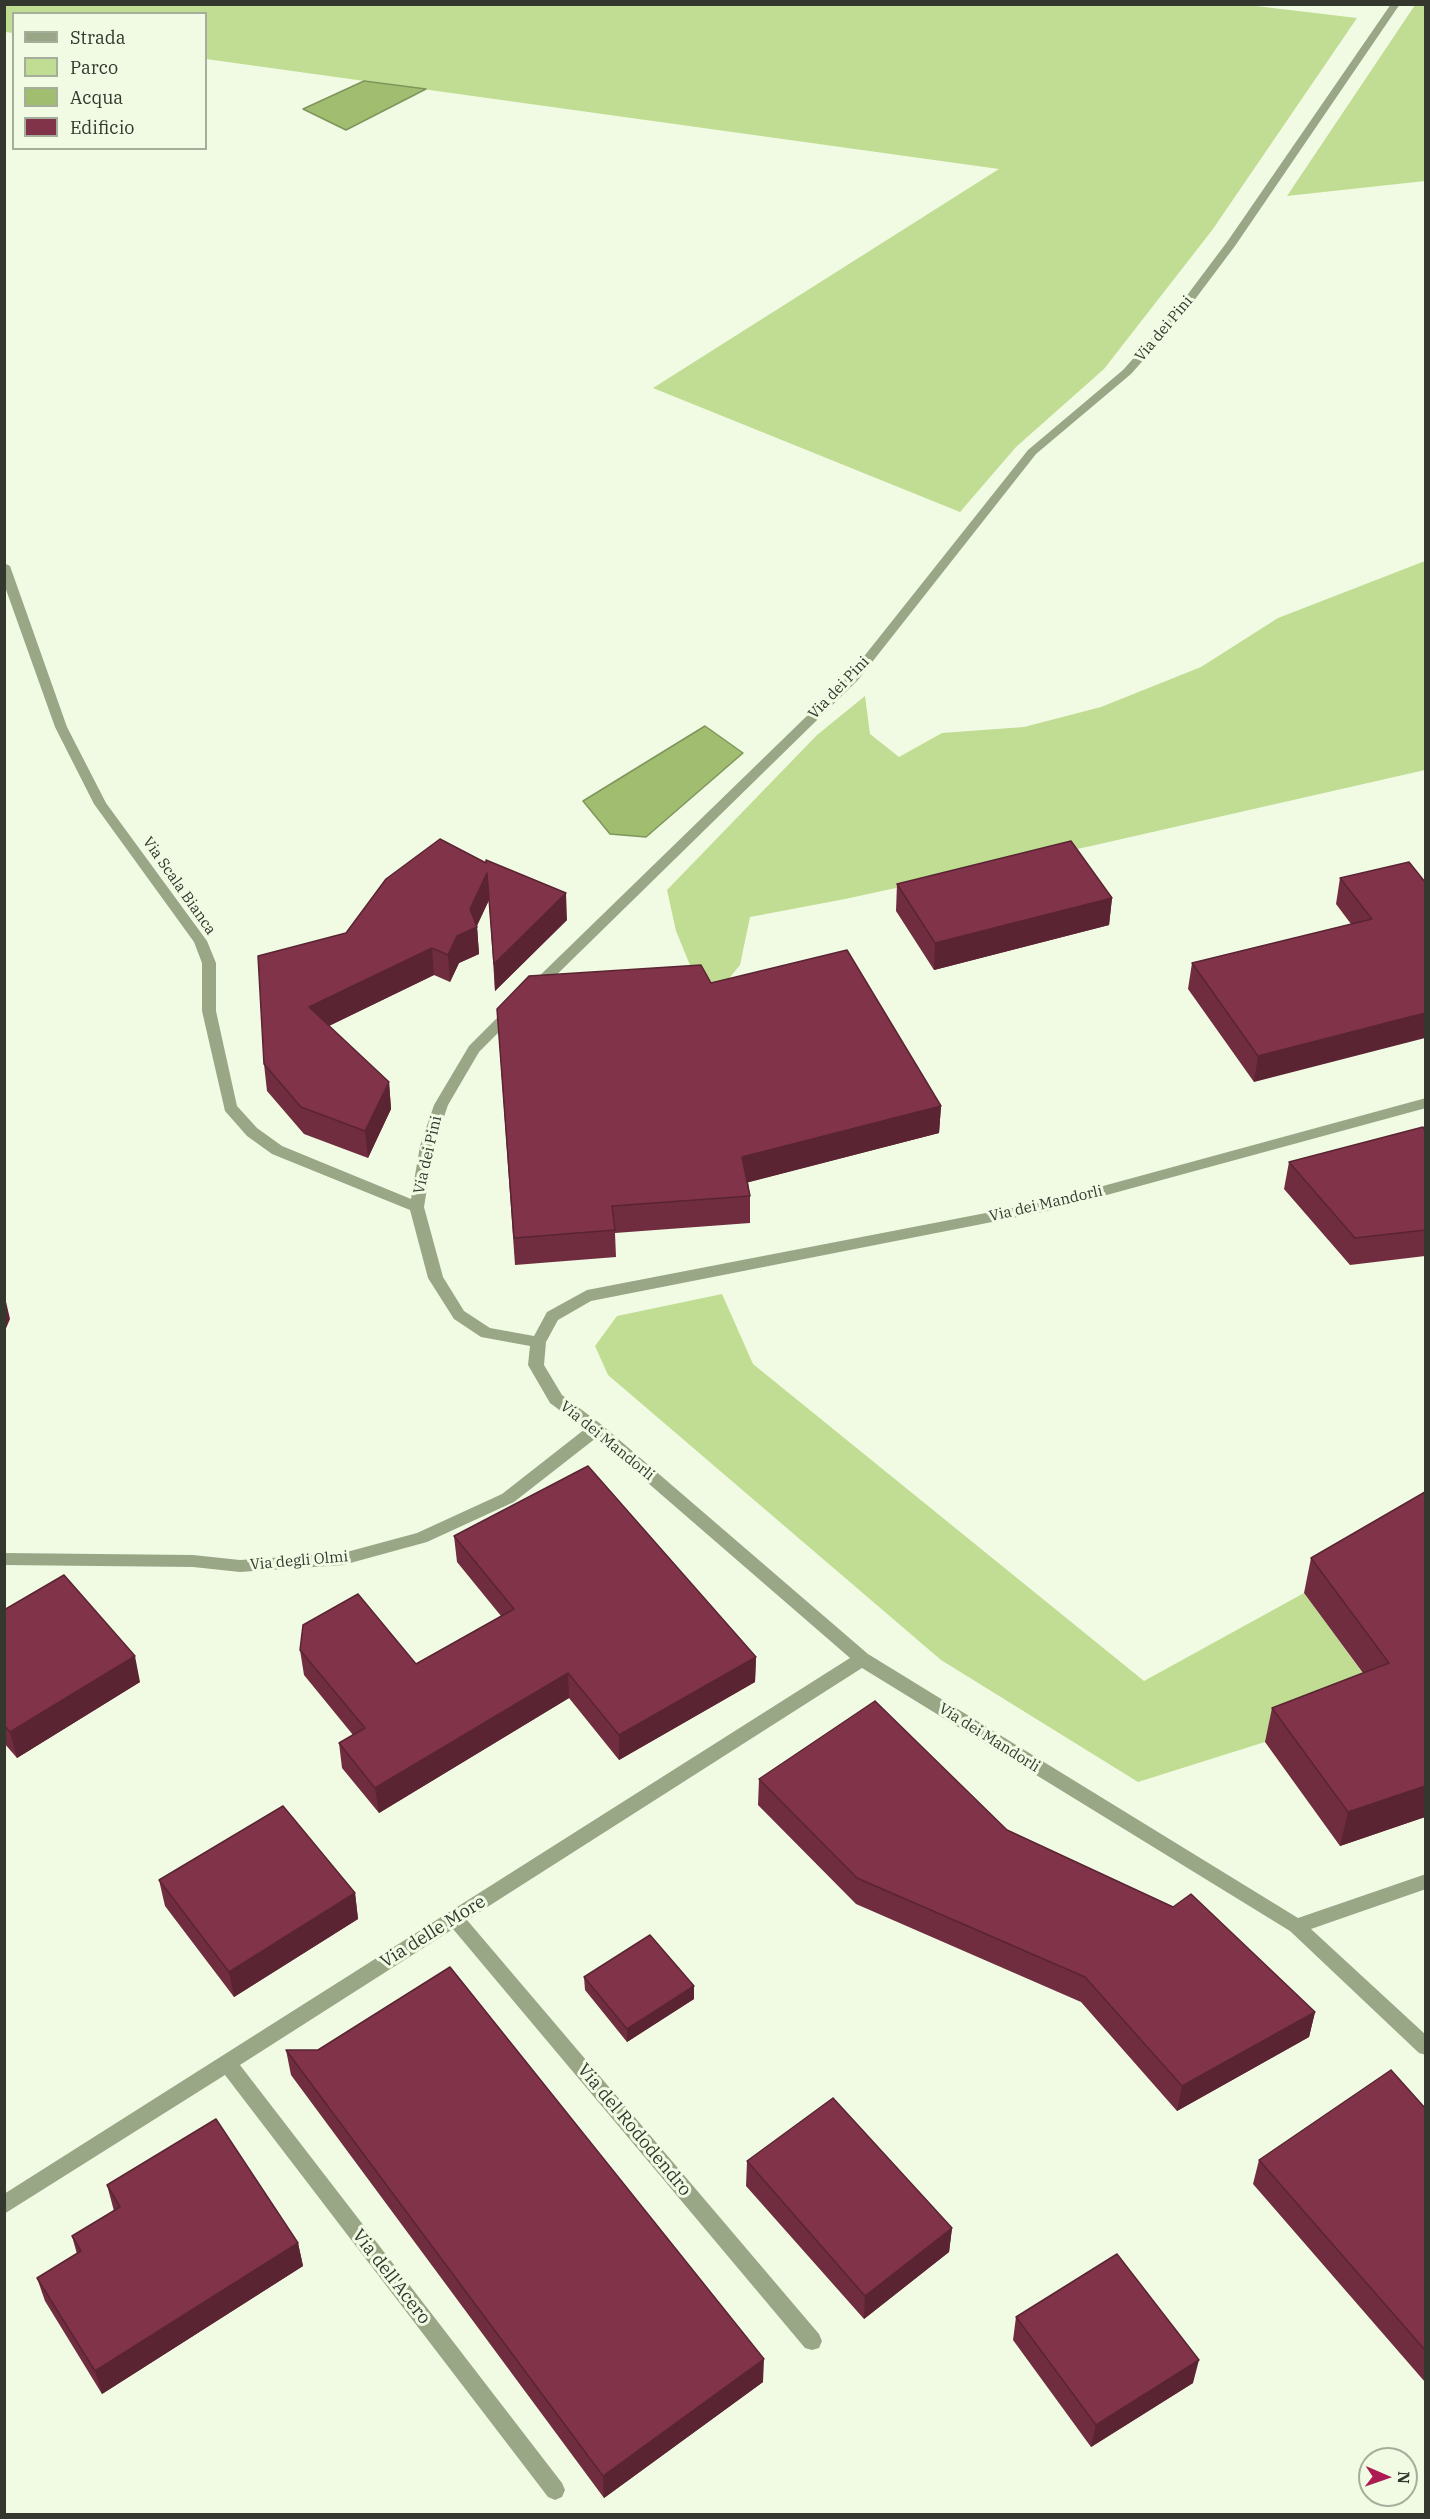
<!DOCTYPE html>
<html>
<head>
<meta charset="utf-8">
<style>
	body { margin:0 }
	#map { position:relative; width:1430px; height:2519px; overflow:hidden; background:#f1fbe4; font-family:"IBM Plex Serif",serif }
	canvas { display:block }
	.frame { position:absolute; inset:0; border:6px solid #33372e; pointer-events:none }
	.legend { position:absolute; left:12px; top:12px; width:195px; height:138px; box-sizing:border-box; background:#f1fbe4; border:2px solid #a5ad9b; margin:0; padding:8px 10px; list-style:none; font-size:18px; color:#33372e }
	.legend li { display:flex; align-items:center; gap:12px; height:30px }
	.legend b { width:30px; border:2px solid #a5ad9b }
	.north { position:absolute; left:1358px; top:2447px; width:60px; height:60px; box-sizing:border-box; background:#f1fbe4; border:2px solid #a5ad9b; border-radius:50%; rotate:92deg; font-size:16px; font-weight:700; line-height:24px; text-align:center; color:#33372e }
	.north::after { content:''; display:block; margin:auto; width:21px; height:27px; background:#ac1c52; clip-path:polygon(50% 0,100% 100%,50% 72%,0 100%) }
</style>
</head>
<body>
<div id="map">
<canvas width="1430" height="2519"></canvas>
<div class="frame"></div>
<ul class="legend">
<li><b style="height:8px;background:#99a786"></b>Strada</li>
<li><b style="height:16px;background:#c0dd93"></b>Parco</li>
<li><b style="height:16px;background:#a0bd70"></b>Acqua</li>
<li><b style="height:16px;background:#813449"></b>Edificio</li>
</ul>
<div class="north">N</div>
</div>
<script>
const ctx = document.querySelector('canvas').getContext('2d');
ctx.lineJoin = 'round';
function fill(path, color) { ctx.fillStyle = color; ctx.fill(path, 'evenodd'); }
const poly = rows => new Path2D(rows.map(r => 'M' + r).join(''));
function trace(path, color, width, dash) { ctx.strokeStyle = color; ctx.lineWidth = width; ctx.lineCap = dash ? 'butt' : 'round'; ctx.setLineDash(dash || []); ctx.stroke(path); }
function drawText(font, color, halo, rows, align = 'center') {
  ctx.font = font + ' "IBM Plex Serif",serif'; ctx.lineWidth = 6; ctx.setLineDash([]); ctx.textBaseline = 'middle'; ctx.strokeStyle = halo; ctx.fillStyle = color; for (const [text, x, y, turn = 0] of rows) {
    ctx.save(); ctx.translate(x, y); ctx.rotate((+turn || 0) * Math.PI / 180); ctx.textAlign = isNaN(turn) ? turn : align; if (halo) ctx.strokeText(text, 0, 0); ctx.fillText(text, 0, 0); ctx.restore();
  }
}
const green = poly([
	[5,4,1239,4,1357,18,1213,229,1104,369,1016,447,960,512,653,388,999,169,206,59,206,14,14,14,13,33,5,32],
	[1415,5,1425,5,1425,181,1287,196],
	[1425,561,1425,770,1091,846,845,899,750,917,740,965,721,988,701,992,676,931,667,890,817,735,865,696,870,734,899,757,942,733,1024,727,1101,707,1201,667,1278,618],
	[722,1294,753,1364,1144,1681,1304,1593,1381,1698,1265,1742,1138,1782,941,1660,608,1375,595,1346,617,1316]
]);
const water = poly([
	[364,81,426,89,346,130,303,109,364,81],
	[705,726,743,753,646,837,610,834,583,801,705,726]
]);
const minor = poly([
	[1391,4,1400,4,1235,246,1181,318,1131,374,1036,454,858,680,538,993,528,993,526,990,528,987,850,674,1028,450,1123,370,1173,314,1227,242,1391,4],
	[4,563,10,566,67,727,106,803,207,941,216,963,216,1011,237,1106,257,1128,282,1146,411,1199,420,1146,434,1105,469,1046,507,1008,517,1008,519,1011,517,1014,479,1052,448,1105,434,1146,424,1207,443,1277,464,1311,490,1328,534,1336,547,1312,587,1290,1048,1201,1426,1098,1426,1108,1048,1211,591,1301,558,1320,546,1342,544,1365,562,1395,602,1425,868,1654,1298,1918,1426,1874,1426,1889,1311,1929,1426,2035,1426,2055,1419,2053,1290,1931,862,1668,467,1920,819,2334,822,2341,819,2348,812,2350,805,2348,453,1929,240,2065,562,2483,565,2490,562,2497,555,2500,548,2497,225,2075,4,2214,4,2194,850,1658,596,1438,514,1502,427,1542,343,1565,240,1572,193,1567,4,1565,4,1553,193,1555,240,1560,343,1553,417,1533,502,1494,585,1429,550,1403,528,1365,530,1346,481,1337,454,1319,428,1278,410,1210,272,1154,247,1136,225,1111,202,1011,202,963,194,942,94,804,55,727,4,584,4,563]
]);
const wall = poly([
	[440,839,567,920,495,991,489,900,477,926,479,954,459,963,450,982,434,975,329,1026,389,1082,391,1109,368,1158,304,1134,267,1091,264,1064,346,933],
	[1340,878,1425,882,1254,1082,1188,989,1192,963,1351,924,1336,904],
	[897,884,1112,898,1109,925,934,970,896,911],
	[711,983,941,1106,939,1133,748,1182,750,1196,750,1223,615,1233,616,1257,515,1265,497,1009],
	[1425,1131,1425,1256,1350,1265,1284,1189,1289,1162],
	[1425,1492,1425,1817,1340,1846,1265,1742,1272,1708,1363,1673,1304,1593,1311,1558],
	[454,1536,756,1657,755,1682,619,1760,569,1698,379,1813,342,1768,339,1743,353,1735,304,1675,300,1650,416,1664,501,1616,457,1562],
	[4,1610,140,1682,17,1758,4,1743],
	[759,1779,1007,1830,1315,2012,1309,2037,1177,2111,1081,2002,856,1904,758,1805],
	[159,1880,355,1893,358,1919,234,1997,165,1906],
	[584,1977,694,1999,627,2042,585,1990],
	[286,2050,763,2382,604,2498,291,2075],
	[1425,2108,1425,2382,1253,2184,1259,2160],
	[747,2161,952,2228,949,2252,864,2319,746,2186],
	[107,2185,298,2243,303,2266,102,2394,45,2301,37,2278,77,2254,72,2236,114,2211],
	[1016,2317,1193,2383,1091,2447,1013,2340]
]);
const shadedWall = poly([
	[487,873,489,900,476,927,477,927,479,954,459,963,450,982,448,955],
	[566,893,567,920,495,991,494,964],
	[1112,898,1109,925,934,970,935,943],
	[432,948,434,975,312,1034,309,1007],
	[1425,1013,1425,1038,1254,1082,1258,1056],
	[389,1082,391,1109,368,1158,365,1131],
	[941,1106,939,1133,742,1184,742,1157],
	[4,1293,10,1319,4,1333],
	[135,1656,140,1682,17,1758,10,1732],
	[756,1657,755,1682,619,1760,619,1735],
	[568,1673,569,1698,379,1813,375,1788],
	[1425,1786,1425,1817,1340,1846,1348,1812],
	[355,1893,358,1919,234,1997,229,1972],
	[694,1986,694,1999,627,2042,627,2029],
	[1315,2012,1309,2037,1177,2111,1182,2086],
	[952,2228,949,2252,864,2319,865,2296],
	[298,2243,303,2266,102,2394,95,2371],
	[764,2359,763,2382,604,2498,603,2476],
	[1199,2360,1193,2383,1091,2447,1096,2425]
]);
const building = poly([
	[440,839,486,863,486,860,566,893,494,964,487,873,470,909,477,927,457,936,448,955,432,948,309,1007,389,1082,365,1131,301,1107,264,1064,258,956,346,933,386,879,440,839],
	[1071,841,1112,898,935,943,897,884,1071,841],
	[1409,862,1425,882,1425,1013,1258,1056,1192,963,1372,919,1340,878,1409,862],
	[847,950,941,1106,742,1157,750,1196,612,1206,615,1230,514,1238,497,1009,529,976,701,965,711,983,847,950],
	[1423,1127,1425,1131,1425,1230,1355,1238,1289,1162,1423,1127],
	[588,1466,756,1657,619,1735,568,1673,375,1788,339,1743,365,1728,300,1650,303,1625,358,1594,416,1664,514,1609,454,1536,588,1466],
	[1425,1492,1425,1786,1348,1812,1272,1708,1389,1663,1311,1558,1425,1492],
	[64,1575,135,1656,10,1732,4,1725,4,1610,64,1575],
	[875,1701,1007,1830,1173,1907,1191,1894,1315,2012,1182,2086,1085,1977,857,1878,759,1779,875,1701],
	[283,1806,355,1893,229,1972,159,1880,283,1806],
	[650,1935,694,1986,627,2029,584,1977,650,1935],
	[450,1967,764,2359,603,2476,286,2050,318,2050,450,1967],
	[1391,2070,1425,2108,1425,2350,1259,2160,1391,2070],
	[833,2098,952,2228,865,2296,747,2161,833,2098],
	[216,2119,298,2243,95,2371,37,2278,81,2251,72,2236,120,2207,107,2185,216,2119],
	[1117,2254,1199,2360,1096,2425,1016,2317,1117,2254]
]);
const streetNames = [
	["Via dei Pini",1164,329,-50],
	["Via dei Pini",839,688,-46],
	["Via Scala Bianca",179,886,55],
	["Via dei Pini",428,1155,-77],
	["Via dei Mandorli",1046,1204,-13],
	["Via dei Mandorli",607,1441,39],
	["Via degli Olmi",299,1561,-5],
	["Via dei Mandorli",989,1738,32]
];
const nearStreetnames = [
	["Via delle More",433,1932,-32],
	["Via del Rododendro",634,2130,50],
	["Via dell'Acero",391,2277,52]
];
fill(green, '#c0dd93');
fill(water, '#a0bd70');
trace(water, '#7f955c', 1.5);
fill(minor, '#99a786');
fill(wall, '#6f2d3f');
fill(shadedWall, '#5a2433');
fill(building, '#813449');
trace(building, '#5a2433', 1.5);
drawText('15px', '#33372e', '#f1fbe4', streetNames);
drawText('18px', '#33372e', '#f1fbe4', nearStreetnames);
</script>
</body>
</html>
